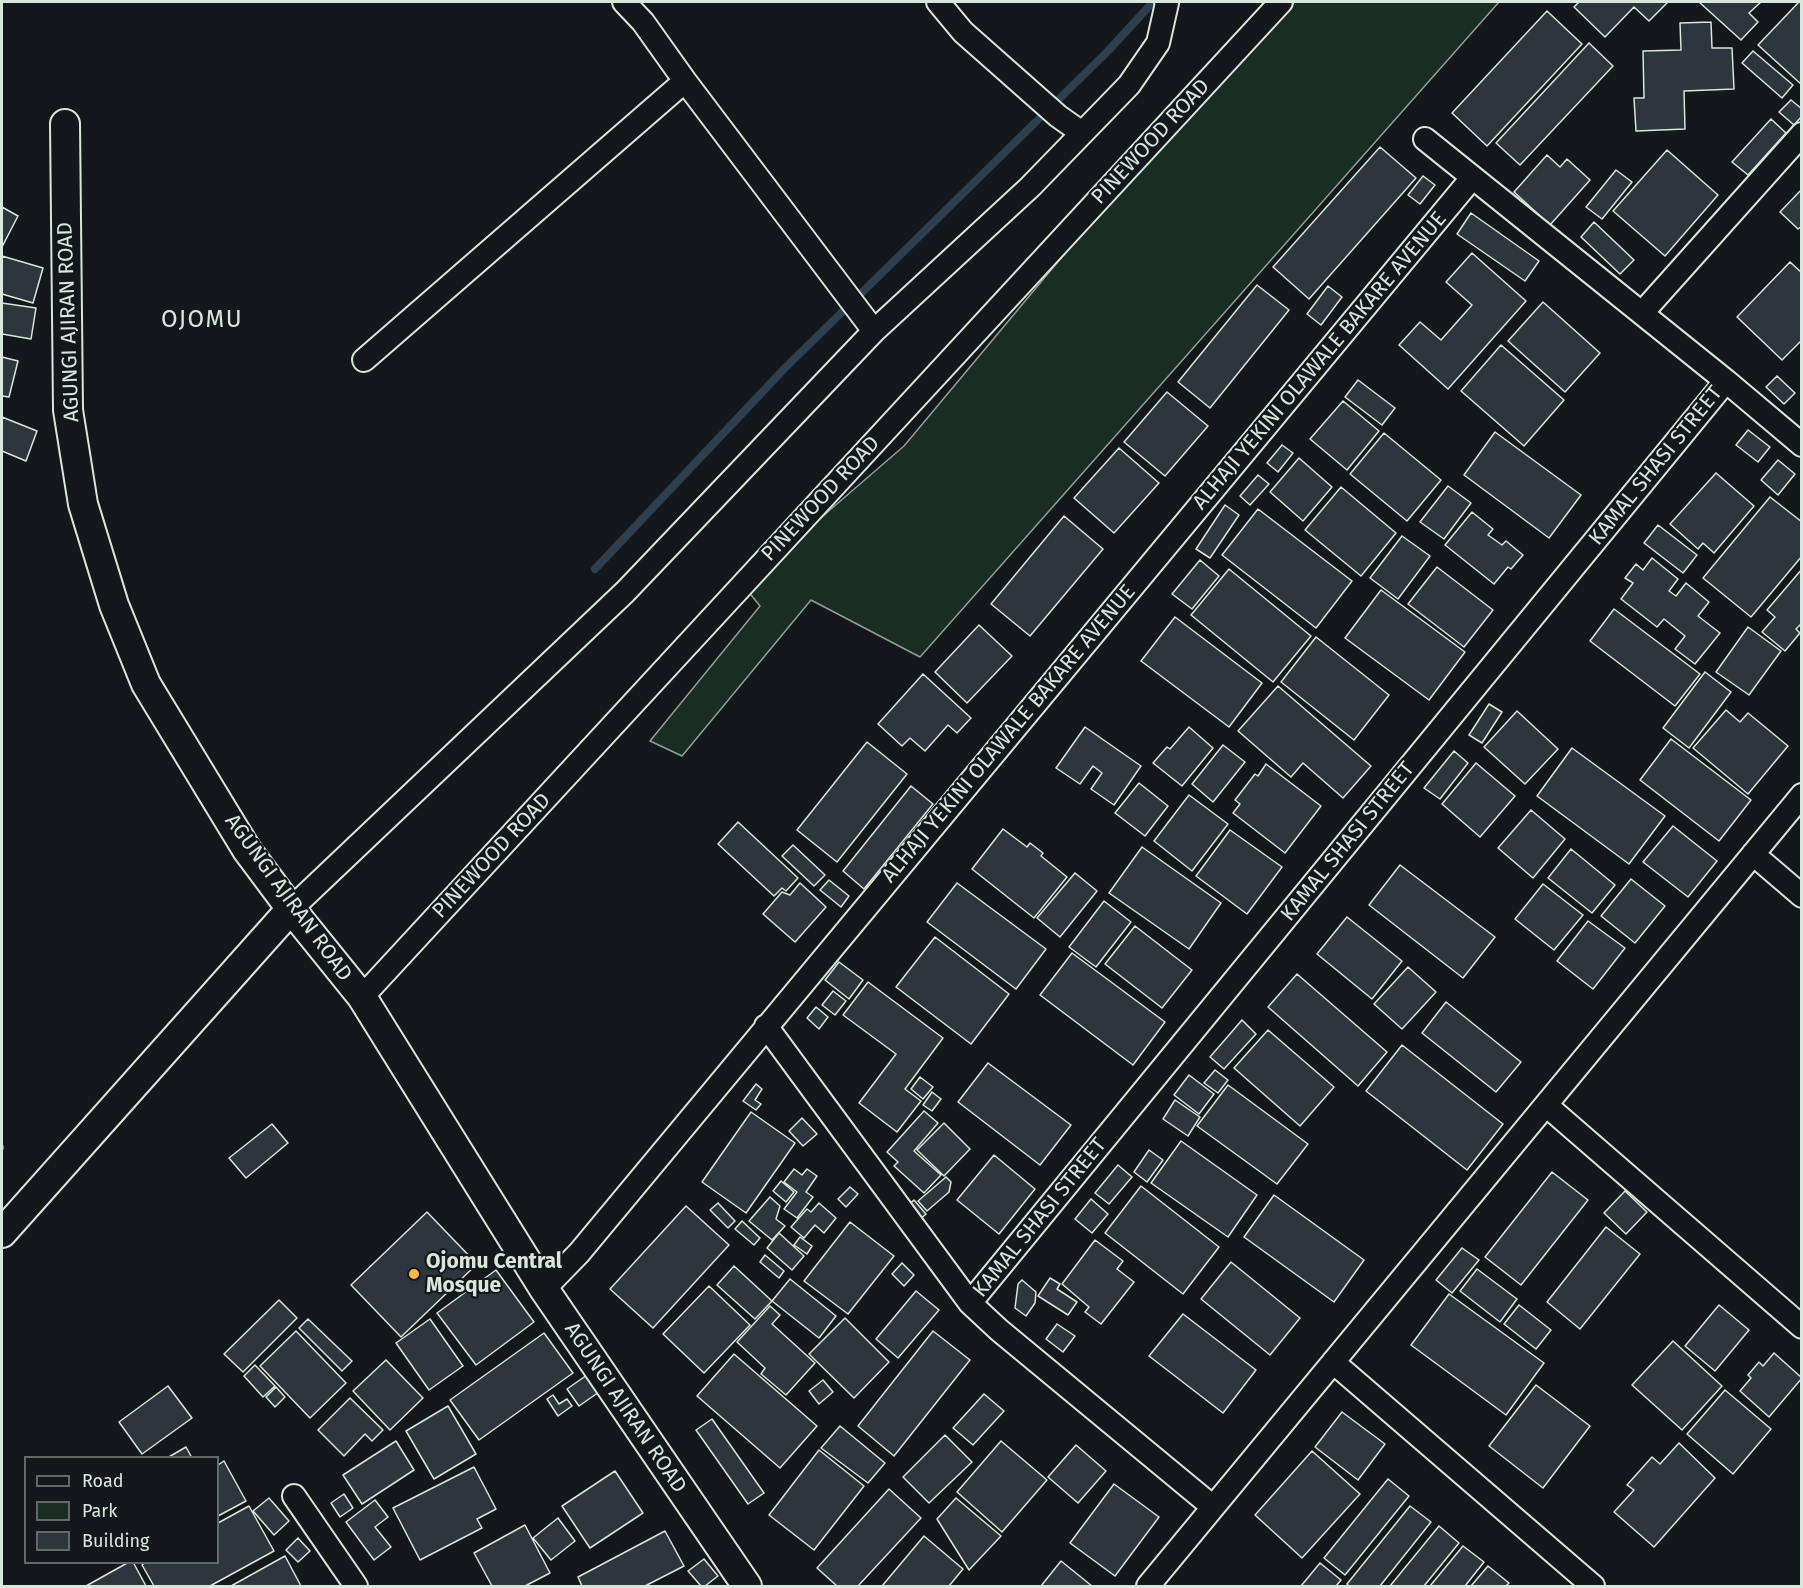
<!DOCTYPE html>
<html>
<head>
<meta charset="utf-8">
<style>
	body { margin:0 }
	#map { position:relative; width:1803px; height:1588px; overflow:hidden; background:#14181c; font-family:"Fira Sans",sans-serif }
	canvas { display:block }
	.frame { position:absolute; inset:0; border:3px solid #d8e6dc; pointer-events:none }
	.legend { position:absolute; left:24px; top:1456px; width:195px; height:108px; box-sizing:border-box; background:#14181c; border:2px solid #626a69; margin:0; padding:8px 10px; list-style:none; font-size:18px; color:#d8e6dc }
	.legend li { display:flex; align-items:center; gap:12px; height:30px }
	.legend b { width:30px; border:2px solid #626a69 }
</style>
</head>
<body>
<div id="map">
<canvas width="1803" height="1588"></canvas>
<div class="frame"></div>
<ul class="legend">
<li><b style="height:8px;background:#14181c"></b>Road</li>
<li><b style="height:16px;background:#1a2d24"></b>Park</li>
<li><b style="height:16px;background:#2c363c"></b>Building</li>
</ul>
</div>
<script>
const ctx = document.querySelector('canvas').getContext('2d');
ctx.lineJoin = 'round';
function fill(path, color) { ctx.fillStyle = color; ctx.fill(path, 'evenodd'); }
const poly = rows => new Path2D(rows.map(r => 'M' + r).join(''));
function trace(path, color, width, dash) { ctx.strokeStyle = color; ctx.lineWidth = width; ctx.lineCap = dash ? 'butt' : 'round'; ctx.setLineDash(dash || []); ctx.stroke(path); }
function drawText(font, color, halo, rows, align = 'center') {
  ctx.font = font + ' "Fira Sans",sans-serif'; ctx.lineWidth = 4.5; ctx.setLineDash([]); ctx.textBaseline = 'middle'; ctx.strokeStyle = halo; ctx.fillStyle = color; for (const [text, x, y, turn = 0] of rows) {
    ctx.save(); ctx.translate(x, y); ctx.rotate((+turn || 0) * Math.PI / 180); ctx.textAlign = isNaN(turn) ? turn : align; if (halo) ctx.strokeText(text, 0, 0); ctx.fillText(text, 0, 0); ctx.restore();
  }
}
const green = poly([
	[1261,2,1499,2,920,657,811,600,682,756,650,741,760,606,743,585,904,446,1269,9,1261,2]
]);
const stream = poly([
	[595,569,785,368,1108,51,1153,2]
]);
const building = poly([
	[1579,2,1666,2,1667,3,1649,21,1634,7,1605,37,1574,7,1579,2],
	[1699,2,1761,2,1749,13,1758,22,1741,40,1699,2],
	[1799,2,1802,2,1802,85,1758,45,1799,2],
	[1547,11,1582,44,1487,146,1452,113,1547,11],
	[1711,22,1712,48,1732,48,1734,89,1684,91,1685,129,1636,131,1634,98,1644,98,1643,51,1681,50,1680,23,1711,22],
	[1589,43,1613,66,1520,165,1496,143,1589,43],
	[1753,51,1793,85,1782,98,1742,63,1753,51],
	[1791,100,1802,109,1802,116,1794,125,1779,112,1791,100],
	[1771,119,1786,133,1748,175,1732,162,1771,119],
	[1380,147,1416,178,1309,299,1273,267,1380,147],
	[1667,150,1718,195,1665,256,1613,211,1667,150],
	[1547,155,1560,167,1567,159,1590,180,1550,225,1514,192,1547,155],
	[1616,170,1632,182,1602,219,1586,207,1616,170],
	[1423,176,1435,185,1420,204,1408,195,1423,176],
	[1802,189,1802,226,1798,229,1780,212,1802,189],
	[2,207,18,216,2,247,2,207],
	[1471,213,1539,261,1525,281,1457,234,1471,213],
	[1594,222,1634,260,1620,274,1581,237,1594,222],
	[1472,253,1526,301,1448,389,1399,345,1420,322,1441,340,1472,305,1446,282,1472,253],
	[2,256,43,268,33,303,2,294,2,256],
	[1790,262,1802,273,1802,340,1782,360,1737,317,1790,262],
	[1257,285,1289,310,1210,408,1178,382,1257,285],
	[1328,286,1342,297,1321,325,1307,314,1328,286],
	[1543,302,1600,353,1565,392,1508,341,1543,302],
	[2,303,36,308,31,339,2,334,2,303],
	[1501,345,1564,400,1524,446,1461,391,1501,345],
	[2,357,18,361,9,397,2,396,2,357],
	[1777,376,1795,393,1784,404,1766,387,1777,376],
	[1358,380,1395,408,1382,425,1345,397,1358,380],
	[1167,392,1208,426,1165,476,1124,442,1167,392],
	[1343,401,1379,431,1347,470,1310,439,1343,401],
	[2,417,37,431,26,461,2,451,2,417],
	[1748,430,1770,447,1758,462,1736,445,1748,430],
	[1495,432,1581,495,1549,538,1464,475,1495,432],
	[1384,433,1441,480,1407,521,1350,474,1384,433],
	[1282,445,1293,453,1278,472,1267,463,1282,445],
	[1119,448,1159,483,1114,533,1074,498,1119,448],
	[1299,458,1332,487,1303,521,1270,492,1299,458],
	[1778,460,1795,474,1778,495,1761,480,1778,460],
	[1716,473,1754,506,1714,553,1703,543,1698,549,1670,524,1716,473],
	[1258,475,1269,484,1250,505,1240,496,1258,475],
	[1448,486,1471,503,1444,539,1420,522,1448,486],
	[1341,487,1396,533,1361,576,1305,530,1341,487],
	[1770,497,1802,522,1802,556,1751,617,1703,578,1770,497],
	[1225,505,1239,515,1210,558,1196,549,1225,505],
	[1258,509,1352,581,1316,628,1222,555,1258,509],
	[1472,512,1493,529,1488,535,1502,545,1506,541,1523,555,1511,569,1508,567,1494,584,1445,545,1472,512],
	[1064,516,1103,549,1030,636,991,604,1064,516],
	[1658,525,1697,555,1683,573,1644,543,1658,525],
	[1402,536,1430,556,1398,599,1370,578,1402,536],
	[1652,558,1678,579,1669,591,1676,596,1686,583,1709,602,1698,616,1720,633,1695,664,1675,649,1685,636,1664,619,1657,627,1621,599,1633,583,1625,578,1636,564,1643,570,1652,558],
	[1200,560,1219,576,1192,609,1172,594,1200,560],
	[1437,567,1493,610,1464,647,1408,604,1437,567],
	[1229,569,1311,636,1273,682,1191,615,1229,569],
	[1802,569,1802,623,1796,629,1800,633,1785,651,1762,632,1775,617,1767,610,1802,569],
	[1381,590,1465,652,1429,700,1345,638,1381,590],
	[1614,609,1700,674,1675,706,1590,641,1614,609],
	[1175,617,1262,683,1229,727,1141,661,1175,617],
	[979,625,1012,656,967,703,935,672,979,625],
	[1748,627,1781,651,1749,695,1716,672,1748,627],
	[1316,637,1389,695,1354,740,1281,682,1316,637],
	[1705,672,1731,692,1689,748,1663,728,1705,672],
	[923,674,971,718,957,733,948,725,925,751,910,738,902,746,878,724,923,674],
	[1278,686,1371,766,1343,798,1303,763,1291,777,1238,731,1278,686],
	[1489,704,1502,712,1482,743,1469,735,1489,704],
	[1726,710,1740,722,1748,713,1788,746,1748,794,1693,748,1726,710],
	[1517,711,1558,749,1525,784,1484,747,1517,711],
	[1085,727,1141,766,1114,805,1091,789,1102,773,1093,766,1080,784,1056,768,1085,727],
	[1189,727,1213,748,1182,786,1153,763,1167,747,1170,749,1189,727],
	[1671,739,1751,800,1719,841,1640,780,1671,739],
	[867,742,907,774,837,862,797,830,867,742],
	[1223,745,1245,762,1213,802,1192,784,1223,745],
	[1572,748,1665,816,1629,864,1537,796,1572,748],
	[1454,751,1468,763,1440,799,1424,788,1454,751],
	[1476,763,1515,796,1480,837,1442,804,1476,763],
	[1266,764,1321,806,1285,853,1233,813,1240,804,1235,800,1255,774,1258,776,1266,764],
	[1139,783,1168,806,1145,836,1115,813,1139,783],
	[911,786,933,804,864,889,843,871,911,786],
	[1189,795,1228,824,1192,871,1154,841,1189,795],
	[1531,810,1565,839,1533,878,1498,848,1531,810],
	[738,822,798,878,786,891,782,888,774,896,718,844,738,822],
	[1673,826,1717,861,1688,897,1643,862,1673,826],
	[1003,829,1027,847,1030,843,1043,853,1041,856,1067,877,1034,918,972,869,1003,829],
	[1230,830,1282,867,1247,914,1196,876,1230,830],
	[793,845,825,875,814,886,782,856,793,845],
	[1142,847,1221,903,1189,949,1109,893,1142,847],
	[1571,849,1615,885,1592,913,1548,878,1571,849],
	[1400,865,1495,937,1463,978,1369,905,1400,865],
	[1075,873,1097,891,1060,937,1037,918,1075,873],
	[1631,879,1665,906,1635,943,1601,916,1631,879],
	[829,880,849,896,841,907,820,890,829,880],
	[800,883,826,907,795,942,763,914,782,892,790,895,800,883],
	[957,883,1046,949,1016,989,927,922,957,883],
	[1543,884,1583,915,1554,950,1515,919,1543,884],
	[1104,901,1131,922,1096,967,1069,947,1104,901],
	[1347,917,1402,961,1372,999,1317,954,1347,917],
	[1588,921,1625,948,1593,989,1557,961,1588,921],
	[1135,926,1192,970,1162,1008,1105,964,1135,926],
	[935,937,1009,994,971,1044,896,987,935,937],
	[1072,953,1165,1022,1133,1065,1040,995,1072,953],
	[839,962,863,980,849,999,825,980,839,962],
	[1408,967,1436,992,1402,1029,1374,1004,1408,967],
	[1297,974,1387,1052,1358,1086,1268,1007,1297,974],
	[868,982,943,1038,905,1089,921,1101,897,1132,859,1103,896,1054,843,1015,868,982],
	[833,991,846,1001,835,1015,822,1005,833,991],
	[1446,1002,1521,1062,1496,1092,1422,1033,1446,1002],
	[816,1007,828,1017,819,1029,807,1018,816,1007],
	[1242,1020,1256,1034,1224,1069,1210,1057,1242,1020],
	[1268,1030,1334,1087,1300,1126,1234,1068,1268,1030],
	[1402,1045,1503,1124,1467,1170,1366,1091,1402,1045],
	[988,1063,1071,1125,1040,1165,958,1102,988,1063],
	[1215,1070,1228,1080,1218,1093,1204,1083,1215,1070],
	[1189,1075,1214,1094,1199,1114,1174,1095,1189,1075],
	[920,1077,933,1087,923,1099,911,1089,920,1077],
	[756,1084,762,1089,755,1100,761,1104,756,1110,743,1101,756,1084],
	[1228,1085,1308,1144,1277,1184,1197,1126,1228,1085],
	[932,1092,941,1099,932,1111,923,1105,932,1092],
	[1175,1100,1200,1117,1188,1136,1163,1119,1175,1100],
	[924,1111,938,1123,914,1151,941,1175,924,1193,894,1166,898,1162,887,1152,924,1111],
	[751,1112,795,1143,746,1213,702,1182,751,1112],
	[802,1118,817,1134,803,1146,789,1131,802,1118],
	[944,1123,970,1149,944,1176,917,1150,944,1123],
	[272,1124,288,1143,246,1178,229,1158,272,1124],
	[1181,1141,1257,1195,1228,1237,1151,1183,1181,1141],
	[1149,1150,1163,1160,1147,1182,1134,1172,1149,1150],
	[994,1155,1035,1189,999,1234,957,1200,994,1155],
	[1118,1165,1132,1177,1109,1204,1095,1193,1118,1165],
	[794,1169,802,1175,807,1169,817,1176,806,1192,813,1197,797,1218,784,1209,797,1192,784,1182,794,1169],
	[1552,1172,1588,1200,1521,1285,1485,1257,1552,1172],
	[946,1177,951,1182,949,1192,927,1211,918,1201,946,1177],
	[781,1181,794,1192,786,1202,773,1191,781,1181],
	[1141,1186,1219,1247,1183,1294,1105,1233,1141,1186],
	[850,1187,858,1194,846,1207,838,1199,850,1187],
	[1625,1191,1647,1212,1626,1234,1604,1213,1625,1191],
	[1274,1195,1364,1260,1334,1302,1244,1237,1274,1195],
	[770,1197,780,1206,776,1219,785,1226,772,1240,749,1221,770,1197],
	[1091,1199,1108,1214,1092,1233,1075,1219,1091,1199],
	[914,1200,926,1214,918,1221,906,1207,914,1200],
	[718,1203,735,1221,728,1228,710,1210,718,1203],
	[819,1203,836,1218,824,1233,815,1225,804,1238,791,1227,807,1209,811,1212,819,1203],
	[686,1206,729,1245,653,1328,610,1289,686,1206],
	[427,1212,477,1264,401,1337,351,1285,427,1212],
	[742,1221,760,1238,754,1245,735,1229,742,1221],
	[850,1222,894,1256,848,1314,804,1281,850,1222],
	[1606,1227,1640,1254,1580,1329,1547,1302,1606,1227],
	[779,1233,804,1256,792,1270,767,1248,779,1233],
	[800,1237,812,1246,807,1254,794,1245,800,1237],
	[1095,1240,1123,1261,1117,1269,1134,1282,1101,1324,1085,1312,1089,1307,1062,1284,1095,1240],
	[1462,1248,1479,1260,1452,1293,1436,1280,1462,1248],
	[765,1255,784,1271,779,1278,760,1262,765,1255],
	[1231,1262,1300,1318,1270,1355,1201,1299,1231,1262],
	[902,1263,914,1275,904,1286,892,1274,902,1263],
	[734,1266,772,1301,755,1319,717,1285,734,1266],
	[1477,1269,1517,1299,1500,1322,1460,1291,1477,1269],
	[496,1270,534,1322,476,1365,437,1313,496,1270],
	[1050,1278,1060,1284,1057,1289,1077,1302,1068,1315,1038,1296,1050,1278],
	[790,1279,836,1316,819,1338,772,1301,790,1279],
	[1022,1280,1036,1292,1035,1303,1026,1316,1015,1308,1018,1284,1022,1280],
	[709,1286,750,1325,704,1373,663,1334,709,1286],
	[916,1291,939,1310,898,1358,876,1339,916,1291],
	[1449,1294,1544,1363,1506,1415,1411,1345,1449,1294],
	[279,1300,297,1318,243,1372,224,1354,279,1300],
	[1519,1305,1551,1330,1536,1349,1504,1324,1519,1305],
	[1719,1305,1749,1330,1715,1371,1685,1346,1719,1305],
	[770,1306,780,1315,772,1324,815,1363,786,1395,761,1374,765,1368,737,1342,770,1306],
	[1183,1314,1256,1370,1223,1413,1149,1356,1183,1314],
	[845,1318,889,1362,854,1398,809,1354,845,1318],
	[308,1319,352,1361,342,1371,299,1328,308,1319],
	[430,1319,463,1366,429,1390,396,1343,430,1319],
	[1057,1324,1075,1336,1063,1352,1046,1339,1057,1324],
	[296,1331,346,1383,310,1418,260,1366,296,1331],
	[933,1331,970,1360,894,1456,858,1426,933,1331],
	[544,1333,573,1373,479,1440,450,1400,544,1333],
	[1673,1341,1722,1386,1682,1430,1632,1385,1673,1341],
	[1774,1353,1802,1378,1769,1417,1740,1391,1751,1378,1748,1375,1759,1362,1763,1366,1774,1353],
	[734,1354,817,1426,780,1468,697,1396,734,1354],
	[386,1360,423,1398,390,1430,353,1391,386,1360],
	[255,1365,275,1386,263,1397,244,1376,255,1365],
	[587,1375,599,1392,579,1406,567,1389,587,1375],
	[823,1380,833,1392,819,1404,809,1391,823,1380],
	[1536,1385,1590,1426,1543,1488,1489,1446,1536,1385],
	[168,1386,192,1418,142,1454,119,1422,168,1386],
	[276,1387,285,1397,275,1407,266,1397,276,1387],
	[1725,1390,1771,1429,1733,1474,1687,1434,1725,1390],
	[984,1394,1004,1411,973,1445,953,1428,984,1394],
	[553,1395,559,1404,567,1399,572,1406,558,1416,547,1399,553,1395],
	[350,1398,383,1430,372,1441,365,1434,344,1456,318,1430,350,1398],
	[448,1406,476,1454,434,1479,406,1431,448,1406],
	[1342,1412,1385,1444,1358,1480,1315,1447,1342,1412],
	[712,1419,764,1493,748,1504,696,1430,712,1419],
	[840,1426,885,1463,868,1483,821,1448,840,1426],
	[945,1435,972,1462,929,1503,903,1477,945,1435],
	[396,1441,414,1470,362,1504,343,1475,396,1441],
	[1001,1441,1047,1480,1002,1532,957,1492,1001,1441],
	[1679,1443,1715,1478,1654,1547,1614,1512,1634,1490,1627,1485,1652,1457,1660,1464,1679,1443],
	[1076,1445,1106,1471,1078,1503,1048,1477,1076,1445],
	[186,1447,192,1458,167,1458,186,1447],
	[819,1450,864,1486,814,1550,769,1515,819,1450],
	[1312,1451,1360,1494,1302,1558,1255,1515,1312,1451],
	[224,1461,246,1501,218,1516,218,1465,224,1461],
	[474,1467,496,1509,477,1519,482,1528,420,1560,393,1508,474,1467],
	[615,1471,643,1513,590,1548,562,1506,615,1471],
	[1388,1479,1409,1496,1345,1575,1324,1558,1388,1479],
	[1114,1484,1159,1517,1115,1576,1070,1543,1114,1484],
	[889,1489,921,1518,858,1586,837,1586,817,1568,889,1489],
	[344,1494,353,1508,340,1517,331,1503,344,1494],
	[269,1498,289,1521,274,1535,253,1511,269,1498],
	[956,1498,1001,1536,969,1570,937,1519,956,1498],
	[375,1500,388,1517,375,1527,391,1547,374,1560,346,1522,375,1500],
	[249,1506,274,1551,210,1586,154,1586,142,1565,146,1562,218,1562,218,1523,249,1506],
	[1410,1506,1431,1522,1380,1586,1349,1586,1347,1584,1410,1506],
	[558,1518,575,1541,551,1560,533,1538,558,1518],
	[525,1525,550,1573,525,1586,492,1586,474,1553,525,1525],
	[1439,1526,1459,1543,1424,1586,1390,1586,1439,1526],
	[665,1531,684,1566,645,1586,582,1586,578,1577,665,1531],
	[924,1536,963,1569,949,1586,882,1586,924,1536],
	[298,1538,310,1551,298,1562,286,1550,298,1538],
	[1463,1546,1484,1562,1465,1586,1430,1586,1463,1546],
	[285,1556,301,1586,231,1586,285,1556],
	[704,1559,718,1576,705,1586,701,1586,688,1571,704,1559],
	[1061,1561,1092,1586,1041,1586,1061,1561],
	[129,1562,133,1562,146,1586,86,1586,129,1562],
	[1320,1563,1341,1580,1336,1586,1301,1586,1320,1563],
	[1488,1566,1509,1583,1506,1586,1471,1586,1488,1566]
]);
const minor = poly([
	[624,2,643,22,685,81,874,331],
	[938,2,963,32,1058,116,1082,133],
	[1425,139,1726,381,1802,445],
	[1642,313,1802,134],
	[364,360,685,81],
	[1753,854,1802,896],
	[291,909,625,592,874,331,1030,187,1129,85,1158,43,1167,3,1166,2],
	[362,997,1281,2],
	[766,1026,970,1303,999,1330,1213,1507],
	[1546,1105,1802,1327],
	[544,1289,579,1253,1472,178],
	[970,1303,1726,381],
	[1333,1362,1593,1586],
	[294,1496,356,1586],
	[1148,1586,1802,795]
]);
const tertiary = poly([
	[65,124,68,410,83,504,114,605,146,684,247,850,291,909,362,997,544,1289,747,1586],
	[2,1233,291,909]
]);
const wall = poly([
	[2,1146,2,1149]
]);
const markers = [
	[414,1274,6,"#ffb74d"]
];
const streetNames = [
	["PINEWOOD ROAD",1151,142,-47],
	["AGUNGI AJIRAN ROAD",69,322,-92],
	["ALHAJI YEKINI OLAWALE BAKARE AVENUE",1320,361,-50],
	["KAMAL SHASI STREET",1656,466,-51],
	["PINEWOOD ROAD",821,499,-47],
	["ALHAJI YEKINI OLAWALE BAKARE AVENUE",1009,734,-50],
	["KAMAL SHASI STREET",1348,842,-51],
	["PINEWOOD ROAD",492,856,-47],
	["AGUNGI AJIRAN ROAD",288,898,54],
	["KAMAL SHASI STREET",1040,1218,-51],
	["AGUNGI AJIRAN ROAD",625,1408,56]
];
const poiNames = [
	["Ojomu Central",426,1262],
	["Mosque",426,1286]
];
const quarterNames = [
	["OJOMU",202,320]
];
fill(green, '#1a2d24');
trace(green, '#939e99', 1.5);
trace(stream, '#2f3f4d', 8);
fill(building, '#2c363c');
trace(building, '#d8e6dc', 1.5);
trace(minor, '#d8e6dc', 26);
trace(tertiary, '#d8e6dc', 32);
trace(minor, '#14181c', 22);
trace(tertiary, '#14181c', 28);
trace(wall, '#d8e6dc', 3);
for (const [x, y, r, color] of markers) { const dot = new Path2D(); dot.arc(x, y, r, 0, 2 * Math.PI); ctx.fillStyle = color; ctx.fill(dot); trace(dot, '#14181c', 2); }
drawText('21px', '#d8e6dc', '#14181c', streetNames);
drawText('bold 21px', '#d8e6dc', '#14181c', poiNames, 'left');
ctx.letterSpacing = '1.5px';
drawText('24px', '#d8e6dc', '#14181c', quarterNames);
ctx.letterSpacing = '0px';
</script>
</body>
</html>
